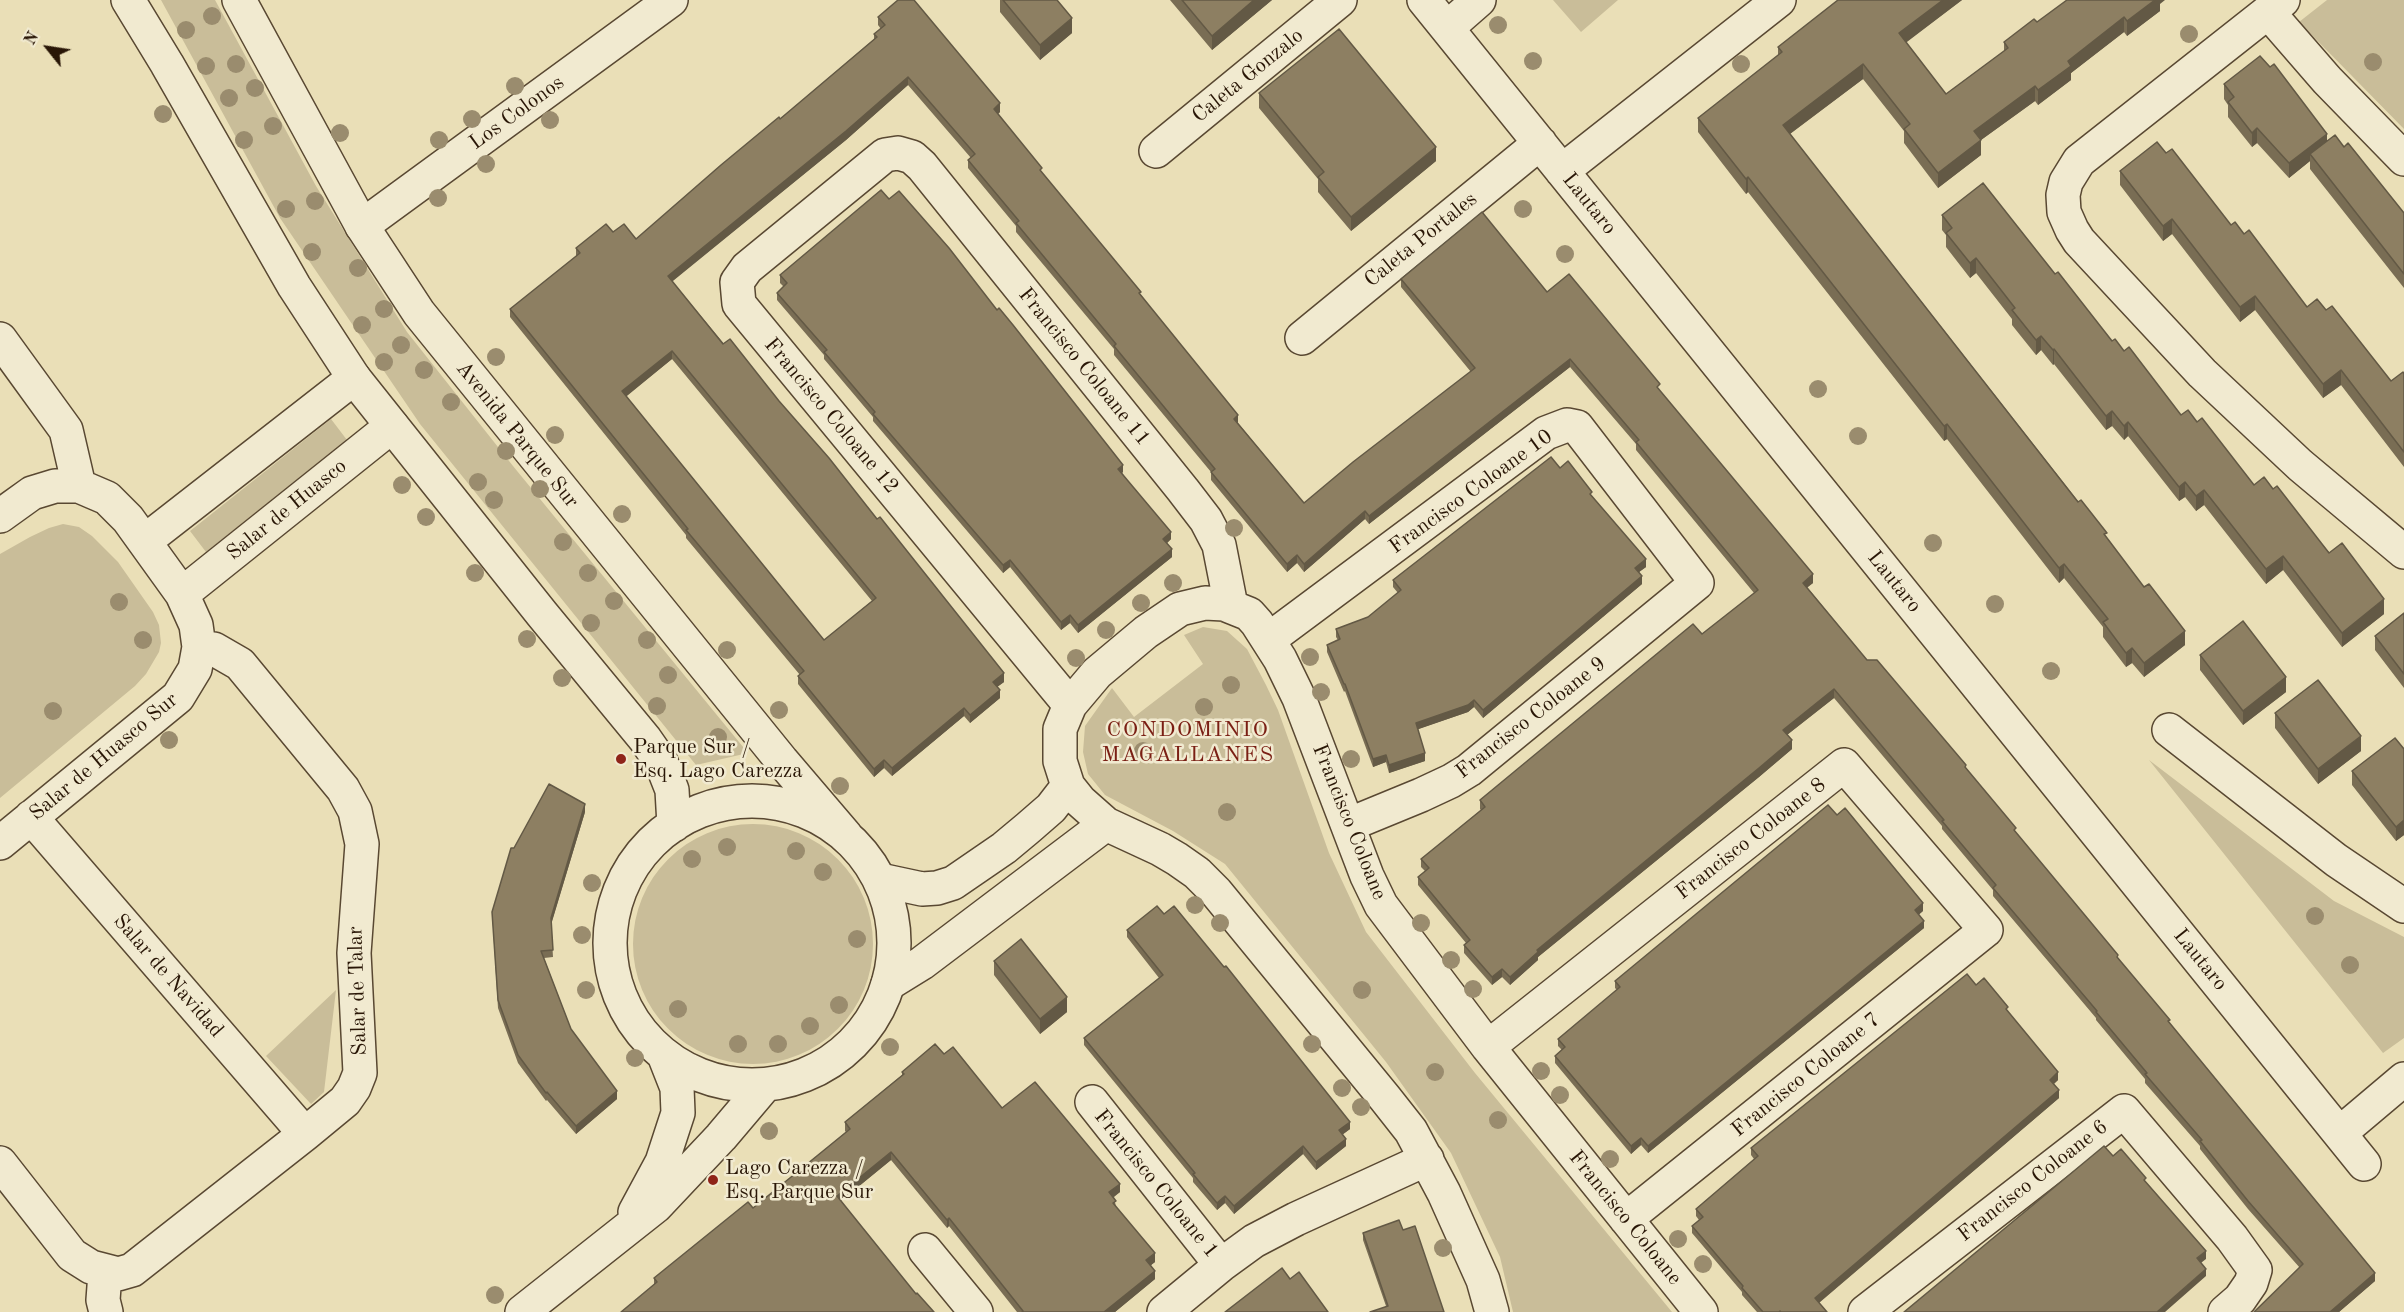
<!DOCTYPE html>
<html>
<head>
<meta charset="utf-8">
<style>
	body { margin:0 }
	#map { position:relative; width:2404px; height:1312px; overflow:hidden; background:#eadfb7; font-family:"Old Standard TT",serif }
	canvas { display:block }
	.north { position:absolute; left:18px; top:18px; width:60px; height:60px; -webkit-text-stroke:4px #f1ead0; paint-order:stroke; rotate:300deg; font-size:16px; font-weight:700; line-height:24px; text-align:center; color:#291606 }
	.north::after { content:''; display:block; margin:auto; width:21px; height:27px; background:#291606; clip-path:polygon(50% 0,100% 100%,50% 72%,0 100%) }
</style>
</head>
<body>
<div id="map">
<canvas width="2404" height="1312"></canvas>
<div class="north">N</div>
</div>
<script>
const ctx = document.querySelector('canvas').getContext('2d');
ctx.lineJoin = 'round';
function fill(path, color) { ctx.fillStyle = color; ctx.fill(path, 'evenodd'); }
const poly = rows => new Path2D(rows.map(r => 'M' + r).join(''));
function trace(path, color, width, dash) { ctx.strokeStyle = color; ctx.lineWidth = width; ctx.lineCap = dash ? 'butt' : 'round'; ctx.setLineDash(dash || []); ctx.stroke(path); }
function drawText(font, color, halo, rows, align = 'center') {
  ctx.font = font + ' "Old Standard TT",serif'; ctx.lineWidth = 5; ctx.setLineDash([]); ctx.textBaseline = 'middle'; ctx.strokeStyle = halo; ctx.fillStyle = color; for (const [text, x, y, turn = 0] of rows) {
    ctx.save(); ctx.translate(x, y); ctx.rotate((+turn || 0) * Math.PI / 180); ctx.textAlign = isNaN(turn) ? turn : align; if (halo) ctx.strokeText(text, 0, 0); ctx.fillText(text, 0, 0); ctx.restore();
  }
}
const green = poly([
	[161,0,215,0,316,186,407,332,513,466,748,753,696,765,420,424,280,218],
	[1553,0,1618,0,1581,32],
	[2327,0,2404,0,2404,129,2299,22],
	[331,419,347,440,206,552,190,531],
	[63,524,79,527,92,536,118,562,153,612,159,625,161,643,159,652,146,674,135,686,0,798,0,554,30,537,49,528],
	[1203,627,1227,631,1247,649,1266,685,1278,710,1329,853,1366,932,1475,1073,1672,1312,1513,1312,1500,1257,1451,1153,1386,1062,1225,864,1173,831,1105,795,1088,774,1083,752,1085,726,1112,688,1134,717,1203,664,1184,635],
	[2149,760,2334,901,2404,937,2404,1038,2383,1053],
	'633 944a120 120 0 1 1 240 0a120 120 0 1 1-240 0Z',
	[336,990,324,1092,311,1104,266,1056]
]);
const minor = poly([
	[1424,0,2364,1164],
	[2283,0,2079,161,2066,182,2063,195,2064,212,2072,230,2079,241,2202,373,2300,465,2404,552],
	[2268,12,2327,80,2404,159],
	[1447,28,1479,0],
	[1156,151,1340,0],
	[1562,171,1779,0],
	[362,226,671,0],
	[1302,338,1540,143],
	[0,339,66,430,79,486],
	[0,516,32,493,55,486,79,486,107,498,128,519,182,594,196,625,199,647,195,669,178,697,0,843],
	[145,541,354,378],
	[182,594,392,426],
	[1268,640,1546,433,1567,425,1577,427,1697,583,1469,770,1451,781,1421,795,1348,825],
	[1070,705,739,304,737,282,747,268,885,155,898,153,912,157,922,166,1183,490,1206,520,1219,545,1231,606],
	[2169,730,2336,860,2404,906],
	[31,817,305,1134],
	[880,880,922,889,937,888,953,883,1004,848,1028,828,1051,808,1068,786],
	[888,984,922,963,1106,824],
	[1488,1047,1844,765,1986,930,1626,1219],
	[1092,1102,1221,1265],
	[2340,1133,2404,1079],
	[0,1163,72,1255,91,1267,118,1274,132,1270,305,1134,345,1101,354,1088,360,1073,354,953,362,844,355,811,343,789,240,664,214,649,199,647],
	[925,1250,976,1312],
	[105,1273,103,1300,106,1312],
	[1164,1312,1221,1265,1254,1241,1296,1219,1427,1159],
	[1492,1312,1483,1280,1444,1193,1411,1131,1385,1098,1216,892,1197,873,1177,859,1160,849,1106,824,1080,801,1068,786,1060,761,1060,729,1070,705,1097,673,1146,632,1180,609,1205,603,1224,604,1249,614,1257,623,1280,659,1299,698,1367,876,1381,905,1488,1047,1701,1312],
	[1865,1312,2124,1111,2232,1238,2255,1270,2251,1283,2240,1299,2225,1312]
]);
const tertiary = poly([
	[128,0,167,64,294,286,354,378,542,614,645,739,661,762,672,790,674,825],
	[239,0,362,226,419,313,782,761,846,836],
	'610 943a142 142 0 1 1 284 0a142 142 0 1 1-284 0Z',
	[635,1212,662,1162,678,1113,677,1088,664,1055],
	[522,1312,656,1206,721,1137,765,1085]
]);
const trees = [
	[212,16],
	[1498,25],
	[186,30],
	[2189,34],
	[1533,61],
	[2373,62],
	[236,64],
	[1741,64],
	[206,66],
	[515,86],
	[255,88],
	[229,98],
	[163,114],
	[472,119],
	[550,120],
	[273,126],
	[340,133],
	[244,140],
	[439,140],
	[486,164],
	[438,198],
	[315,201],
	[286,209],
	[1523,209],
	[312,252],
	[1565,254],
	[358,268],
	[384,309],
	[362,325],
	[401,345],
	[496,357],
	[384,362],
	[424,370],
	[1818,389],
	[451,402],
	[555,435],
	[1858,436],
	[506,451],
	[478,482],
	[402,485],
	[540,489],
	[494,500],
	[622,514],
	[426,517],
	[1234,528],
	[563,542],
	[1933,543],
	[475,573],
	[588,573],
	[1173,583],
	[614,601],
	[119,602],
	[1141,603],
	[1995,604],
	[591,623],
	[1106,630],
	[527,639],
	[143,640],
	[647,640],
	[727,650],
	[1310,657],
	[1076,658],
	[2051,671],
	[668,675],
	[562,678],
	[1231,685],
	[1321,692],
	[657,706],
	[1204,707],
	[779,710],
	[53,711],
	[718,737],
	[169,740],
	[1143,751],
	[1351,759],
	[840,786],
	[1227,812],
	[727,847],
	[796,851],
	[692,859],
	[823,872],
	[592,883],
	[1195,905],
	[2315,916],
	[1220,923],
	[1421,923],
	[582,935],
	[857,939],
	[1451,960],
	[2350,965],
	[1473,989],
	[586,990],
	[1362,990],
	[839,1005],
	[678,1009],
	[810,1026],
	[738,1044],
	[778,1044],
	[1312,1044],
	[890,1047],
	[635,1058],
	[1541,1071],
	[1435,1072],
	[1342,1088],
	[1560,1095],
	[1361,1107],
	[1498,1120],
	[769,1131],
	[1610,1159],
	[1678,1239],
	[1443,1248],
	[1703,1264],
	[495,1295]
];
const wall = poly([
	[1000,0,1057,0,1072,33,1040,60,1000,12],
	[1170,0,1272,0,1212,50],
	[1838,0,1962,0,1906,42,1946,94,2004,51,2004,42,2037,22,2160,4,2160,11,2127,36,2124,32,2071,73,2071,80,2038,105,2035,101,1981,140,1981,155,1938,188,1904,143,1904,131,1863,79,1790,134,2107,538,2185,645,2144,677,2132,663,2126,667,2103,637,2103,627,2064,578,2059,583,1947,439,1944,441,1748,192,1746,194,1698,132,1698,118,1778,55,1778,47],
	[878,17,1000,112,998,114,1042,173,1141,295,1238,423,1304,503,1471,372,1401,287,1401,279,1547,292,1660,391,1813,583,1807,587,1867,660,1966,768,2016,833,2118,958,2375,1281,2339,1312,2254,1312,2300,1268,2248,1209,2200,1149,2200,1146,2145,1083,2145,1079,2096,1020,2096,1018,1993,896,1993,890,1942,829,1942,826,1834,698,1787,735,1792,749,1759,777,1538,957,1538,960,1510,985,1502,977,1492,985,1464,953,1464,945,1466,943,1418,885,1418,877,1425,871,1421,867,1421,859,1481,810,1480,809,1480,800,1702,634,1754,593,1636,450,1636,444,1570,367,1369,524,1365,519,1304,572,1297,563,1287,572,1211,480,1211,472,1114,355,1114,349,1016,232,1016,226,968,168,968,160,971,158,908,85,846,140,672,281,1004,682,997,687,1000,698,970,723,964,716,892,776,884,768,874,777,798,684,798,676,800,675,686,538,686,535,510,317,510,309,576,256,576,248,613,232,636,239,780,119,874,39,874,34,881,29,878,25],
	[672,359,872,601,824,640,626,396],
	[2224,84,2327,141,2344,147,2404,213,2404,288,2310,169,2310,161,2289,178,2257,143,2252,147,2228,117,2228,105,2224,99],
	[1259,93,1436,161,1351,231,1318,192,1318,179,1259,108],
	[2166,153,2231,225,2244,234,2307,307,2326,310,2391,381,2404,374,2404,467,2341,385,2323,398,2255,310,2240,322,2172,234,2163,241,2120,185,2120,171],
	[1942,215,2055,274,2112,341,2124,351,2181,415,2197,422,2254,485,2273,489,2384,614,2342,647,2283,570,2266,584,2204,505,2196,511,2185,497,2179,501,2128,436,2124,440,2112,426,2106,430,2054,364,2053,365,2041,350,2036,355,2012,325,2012,319,1976,273,1970,278,1946,247,1946,235,1942,230],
	[780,275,1123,472,1122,473,1171,539,1167,543,1172,557,1078,633,1070,623,1061,630,1010,567,1003,573,873,421,873,417,824,359,824,355,777,300,777,293,784,287,780,283],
	[1592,496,1646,567,1639,572,1642,584,1483,718,1474,707,1468,712,1418,729,1425,761,1389,773,1386,762,1373,767,1345,691,1344,692,1327,652,1327,645,1338,640,1336,637,1336,629,1368,617,1398,593,1393,587,1393,580],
	[2404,613,2404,688,2375,650,2375,636],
	[2200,655,2286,692,2243,725,2200,670],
	[2275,713,2361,751,2318,784,2275,728],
	[2404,749,2404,835,2396,841,2352,785,2352,771],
	[585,812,551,924,553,957,544,958,571,1029,617,1099,576,1134,547,1100,546,1101,518,1063,498,1008,492,912,514,848],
	[1923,911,1918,915,1924,928,1648,1153,1641,1145,1631,1154,1555,1063,1555,1056,1562,1050,1558,1046,1558,1039,1617,990,1615,988,1615,981],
	[1127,930,1350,1129,1342,1135,1346,1146,1316,1170,1303,1154,1234,1214,1225,1203,1217,1210,1193,1182,1193,1178,1084,1045,1084,1038,1159,978,1127,937],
	[994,961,1067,1012,1040,1034,994,975],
	[2008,1012,2058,1080,2054,1084,2059,1098,1819,1303,1827,1312,1757,1312,1742,1295,1742,1292,1692,1233,1692,1226,1699,1220,1696,1216,1696,1209,1754,1159,1751,1155,1751,1148],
	[944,1054,1002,1108,1120,1192,1114,1197,1116,1207,1155,1262,1151,1265,1155,1279,1115,1312,1017,1312,949,1226,947,1228,891,1160,841,1201,916,1294,934,1312,654,1285,654,1278,753,1208,846,1132,845,1131,845,1122,902,1075,902,1072],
	[1403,1230,1444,1312,1386,1306,1363,1240,1363,1233]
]);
const shadedWall = poly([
	[1254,0,1272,0,1212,50,1212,36],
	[1943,0,1962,0,1899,48,1899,33],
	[2155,0,2165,0,2160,4,2160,11,2127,36,2127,21],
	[2124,17,2124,32,2071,73,2071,80,2038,105,2038,90,2068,61],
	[1072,18,1072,33,1040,60,1040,45],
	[1863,64,1863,79,1783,139,1783,125],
	[908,77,908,85,846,140,668,285,668,276],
	[2035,86,2035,101,1981,140,1981,155,1938,188,1938,173,1974,131],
	[1000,103,1000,112,994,117,994,109],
	[2257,128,2257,143,2252,147,2252,133],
	[2327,134,2327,148,2310,154,2310,161,2289,178,2289,163],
	[1436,147,1436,161,1351,231,1351,217],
	[1748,177,1748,192,1746,194,1746,179],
	[2172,219,2172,234,2163,241,2163,226],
	[1976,258,1976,273,1970,278,1970,263],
	[2255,296,2255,310,2240,322,2240,307],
	[2041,336,2041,350,2036,355,2036,340],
	[2054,349,2054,364,2053,365,2053,350],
	[672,351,672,359,622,400,622,391],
	[1570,359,1570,367,1369,524,1369,516],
	[2341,370,2341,385,2323,398,2323,384],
	[2112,411,2112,426,2106,430,2106,416],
	[1238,415,1238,423,1234,419],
	[2128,422,2128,436,2124,440,2124,426],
	[1947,424,1947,439,1944,441,1944,426],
	[1123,465,1123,472,1118,476,1118,469],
	[2185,482,2185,497,2179,501,2179,487],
	[2204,490,2204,505,2196,511,2196,496],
	[1365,511,1365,519,1304,572,1304,564],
	[1171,532,1171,539,1163,547,1163,539],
	[1172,549,1172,557,1078,633,1078,625],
	[1297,555,1297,563,1287,572,1287,564],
	[2283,556,2283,570,2266,584,2266,569],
	[1646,559,1646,567,1635,575,1635,568],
	[1010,560,1010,567,1003,573,1003,565],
	[2064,564,2064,578,2059,583,2059,568],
	[1813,574,1813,583,1803,591,1803,583],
	[1642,576,1642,584,1483,718,1483,710],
	[2384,599,2384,614,2342,647,2342,633],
	[1070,615,1070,623,1061,630,1061,622],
	[2185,631,2185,645,2144,677,2144,663],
	[2132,648,2132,663,2126,667,2126,653],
	[1004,673,1004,682,993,690,993,682],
	[2286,677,2286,692,2243,725,2243,711],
	[1834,689,1834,698,1783,738,1783,730],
	[1000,690,1000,698,970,723,970,715],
	[1474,700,1474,707,1468,712,1416,730,1416,723],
	[964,708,964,716,892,776,892,768],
	[2361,736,2361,751,2318,784,2318,769],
	[1792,740,1792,749,1759,777,1538,957,1538,960,1510,985,1510,977,1537,950],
	[1425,753,1425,761,1389,773,1389,765],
	[1386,755,1386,762,1373,767,1373,759],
	[884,760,884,768,874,777,874,769],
	[585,804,585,812,551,925,551,918],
	[2404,820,2404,835,2396,841,2396,827],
	[1923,903,1923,911,1915,918,1915,910],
	[1924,921,1924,928,1648,1153,1648,1146],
	[1502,969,1502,977,1492,985,1492,977],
	[1067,997,1067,1012,1040,1034,1040,1019],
	[2058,1072,2058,1080,2050,1087,2050,1080],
	[2059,1090,2059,1098,1815,1306,1815,1298],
	[617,1091,617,1099,576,1134,576,1126],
	[1350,1122,1350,1129,1339,1137,1339,1130],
	[1641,1138,1641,1145,1631,1154,1631,1146],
	[1346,1139,1346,1146,1316,1170,1316,1162],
	[1303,1146,1303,1154,1234,1214,1234,1206],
	[891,1152,891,1160,837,1204,837,1196],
	[1120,1184,1120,1192,1109,1200,1109,1192],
	[1225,1196,1225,1203,1217,1210,1217,1203],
	[949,1218,949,1226,947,1228,947,1220],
	[2206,1251,2206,1259,2197,1266,2197,1258],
	[1155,1253,1155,1262,1146,1269,1146,1260],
	[2206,1269,2206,1276,2165,1312,2157,1312],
	[1155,1271,1155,1279,1115,1312,1104,1312],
	[2375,1273,2375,1281,2339,1312,2330,1312]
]);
const building = poly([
	[898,0,914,0,1000,103,994,109,1042,168,1040,170,1141,292,1139,293,1238,415,1234,419,1304,503,1353,462,1475,368,1401,279,1482,212,1547,292,1569,274,1660,384,1657,387,1813,574,1803,583,1867,660,1877,660,1966,765,1965,767,2016,828,2014,830,2118,955,2117,957,2170,1020,2168,1021,2375,1273,2330,1312,2254,1312,2303,1264,2248,1201,2200,1141,2202,1140,2145,1074,2147,1073,2096,1012,2097,1011,1993,888,1996,885,1942,821,1944,820,1834,689,1783,730,1792,740,1759,768,1537,950,1538,952,1510,977,1502,969,1492,977,1464,945,1470,940,1418,877,1429,868,1421,859,1485,807,1480,800,1676,638,1693,624,1702,634,1758,590,1636,442,1639,440,1570,359,1369,516,1365,511,1304,564,1297,555,1287,564,1211,472,1215,469,1114,346,1116,344,1016,223,1019,221,968,160,975,154,908,77,846,131,668,276,723,344,730,339,779,401,829,458,877,519,880,517,1004,673,993,682,1000,690,970,715,964,708,892,768,884,760,874,769,798,676,804,671,686,530,688,529,510,309,580,253,576,248,606,224,613,232,624,224,636,239,721,165,779,117,780,119,877,37,874,34,885,25,878,17,898,0],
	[672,351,876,598,824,640,622,391,672,351],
	[1003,0,1057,0,1072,18,1040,45,1003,0],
	[1182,0,1254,0,1212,36,1182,0],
	[1838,0,1943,0,1899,33,1946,94,2008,48,2004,42,2034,19,2037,22,2067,0,2155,0,2127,21,2124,17,2068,61,2071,66,2038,90,2035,86,1974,131,1981,140,1938,173,1904,129,1910,124,1863,64,1783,125,2078,502,2081,500,2107,533,2104,534,2144,587,2149,584,2185,631,2144,663,2132,648,2126,653,2103,622,2108,619,2064,564,2059,568,1947,424,1944,426,1748,177,1746,179,1698,118,1782,52,1778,47,1838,0],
	[1339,29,1436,147,1351,217,1318,177,1324,172,1259,93,1339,29],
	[2260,56,2270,67,2274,64,2327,134,2289,163,2257,128,2252,133,2228,102,2234,97,2224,84,2260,56],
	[2335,135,2344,147,2348,143,2404,213,2404,274,2310,154,2335,135],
	[2157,142,2166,153,2172,149,2231,225,2235,222,2244,234,2249,230,2307,307,2317,299,2326,310,2332,306,2391,381,2403,372,2404,374,2404,452,2341,370,2323,384,2255,296,2240,307,2172,219,2163,226,2120,171,2157,142],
	[1983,183,2055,274,2058,272,2112,341,2115,339,2124,351,2129,347,2181,415,2188,410,2197,422,2202,418,2254,485,2264,477,2273,489,2277,486,2329,553,2342,543,2384,599,2342,633,2283,556,2266,569,2204,490,2196,496,2185,482,2179,487,2128,422,2124,426,2112,411,2106,416,2054,349,2053,350,2041,336,2036,340,2012,310,2015,308,1976,258,1970,263,1946,233,1952,228,1942,215,1983,183],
	[881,190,889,199,899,191,949,248,997,310,999,308,1013,325,1123,465,1118,469,1171,532,1163,539,1172,549,1078,625,1070,615,1061,622,1010,560,1003,565,873,414,875,412,824,352,827,350,777,293,787,283,780,275,881,190],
	[1551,457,1560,468,1568,461,1592,492,1590,494,1646,559,1635,568,1642,576,1483,710,1474,700,1468,705,1416,723,1425,753,1389,765,1386,755,1373,759,1345,684,1344,684,1327,645,1340,639,1336,629,1368,617,1401,590,1393,580,1551,457],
	[2404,613,2404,674,2375,636,2404,613],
	[2243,621,2286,677,2243,711,2200,655,2243,621],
	[2318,680,2361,736,2318,769,2275,713,2318,680],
	[2395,738,2404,749,2404,820,2396,827,2352,771,2395,738],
	[549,784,585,804,551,918,553,950,541,951,571,1029,617,1091,576,1126,547,1092,546,1093,518,1055,498,1000,492,912,511,848,514,848,549,784],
	[1828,805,1837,815,1845,808,1923,903,1915,910,1924,921,1648,1146,1641,1138,1631,1146,1555,1056,1565,1047,1558,1039,1620,987,1615,981,1828,805],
	[1157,906,1164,914,1174,906,1224,967,1226,966,1350,1122,1339,1130,1346,1139,1316,1162,1303,1146,1234,1206,1225,1196,1217,1203,1193,1174,1195,1173,1084,1038,1163,975,1127,930,1157,906],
	[1021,939,1067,997,1040,1019,994,961,1021,939],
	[1967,974,1976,985,1984,978,2008,1007,2006,1009,2058,1072,2050,1080,2059,1090,1815,1298,1827,1312,1781,1312,1780,1311,1779,1312,1763,1312,1742,1288,1743,1286,1692,1226,1703,1217,1696,1209,1758,1156,1751,1148,1967,974],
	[935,1044,944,1054,953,1047,1002,1108,1035,1082,1120,1184,1109,1192,1116,1201,1113,1203,1155,1253,1146,1260,1155,1271,1104,1312,1022,1312,1023,1311,949,1218,947,1220,891,1152,837,1196,916,1294,917,1293,934,1312,621,1312,657,1282,654,1278,748,1202,753,1208,850,1129,845,1122,904,1074,902,1072,935,1044],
	[2104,1146,2113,1156,2121,1149,2146,1178,2144,1180,2206,1251,2197,1258,2206,1269,2157,1312,1904,1312,2104,1146],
	[1399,1220,1403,1230,1415,1226,1444,1312,1370,1312,1388,1306,1363,1233,1399,1220],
	[1282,1268,1290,1279,1299,1272,1328,1312,1225,1312,1282,1268]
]);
const markers = [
	[621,759,6,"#8f2418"],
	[713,1180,6,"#8f2418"]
];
const streetNames = [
	["Caleta Gonzalo",1248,76,-39],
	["Los Colonos",517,113,-36],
	["Lautaro",1589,204,51],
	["Caleta Portales",1421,240,-39],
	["Francisco Coloane 11",1084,367,51],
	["Francisco Coloane 12",831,416,50],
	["Avenida Parque Sur",517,435,51],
	["Francisco Coloane 10",1471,492,-36],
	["Salar de Huasco",287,510,-39],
	["Lautaro",1894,582,51],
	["Francisco Coloane 9",1531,718,-38],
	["Salar de Huasco Sur",104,757,-40],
	["Francisco Coloane",1349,822,68],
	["Francisco Coloane 8",1751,839,-38],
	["Lautaro",2200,960,51],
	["Salar de Navidad",168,976,49],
	["Salar de Talar",358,991,-92],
	["Francisco Coloane 7",1806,1075,-39],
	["Francisco Coloane 6",2033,1181,-38],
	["Francisco Coloane 1",1156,1184,51],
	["Francisco Coloane",1625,1218,51]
];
const poiNames = [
	["Parque Sur /",633,747],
	["Esq. Lago Carezza",633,771],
	["Lago Carezza /",725,1168],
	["Esq. Parque Sur",725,1192]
];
const neighbourhoodNames = [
	["CONDOMINIO",1188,730],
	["MAGALLANES",1188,755]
];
fill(green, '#c9bd99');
trace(minor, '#594832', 36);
trace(tertiary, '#594832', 36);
trace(minor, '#f1ead0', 33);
trace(tertiary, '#f1ead0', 33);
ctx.fillStyle = '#9a8c6e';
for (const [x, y] of trees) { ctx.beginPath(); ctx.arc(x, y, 9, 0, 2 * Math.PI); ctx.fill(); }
fill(wall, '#796d54');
fill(shadedWall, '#635945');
fill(building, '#8d7f62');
trace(building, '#635945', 1.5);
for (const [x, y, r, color] of markers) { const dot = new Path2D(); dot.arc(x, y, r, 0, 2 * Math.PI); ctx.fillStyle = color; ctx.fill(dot); trace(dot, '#f1ead0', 2); }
drawText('21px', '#291606', '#f1ead0', streetNames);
drawText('21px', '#291606', '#f1ead0', poiNames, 'left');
ctx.letterSpacing = '1.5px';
drawText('22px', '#7a1f14', '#f1ead0', neighbourhoodNames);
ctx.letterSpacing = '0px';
</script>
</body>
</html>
